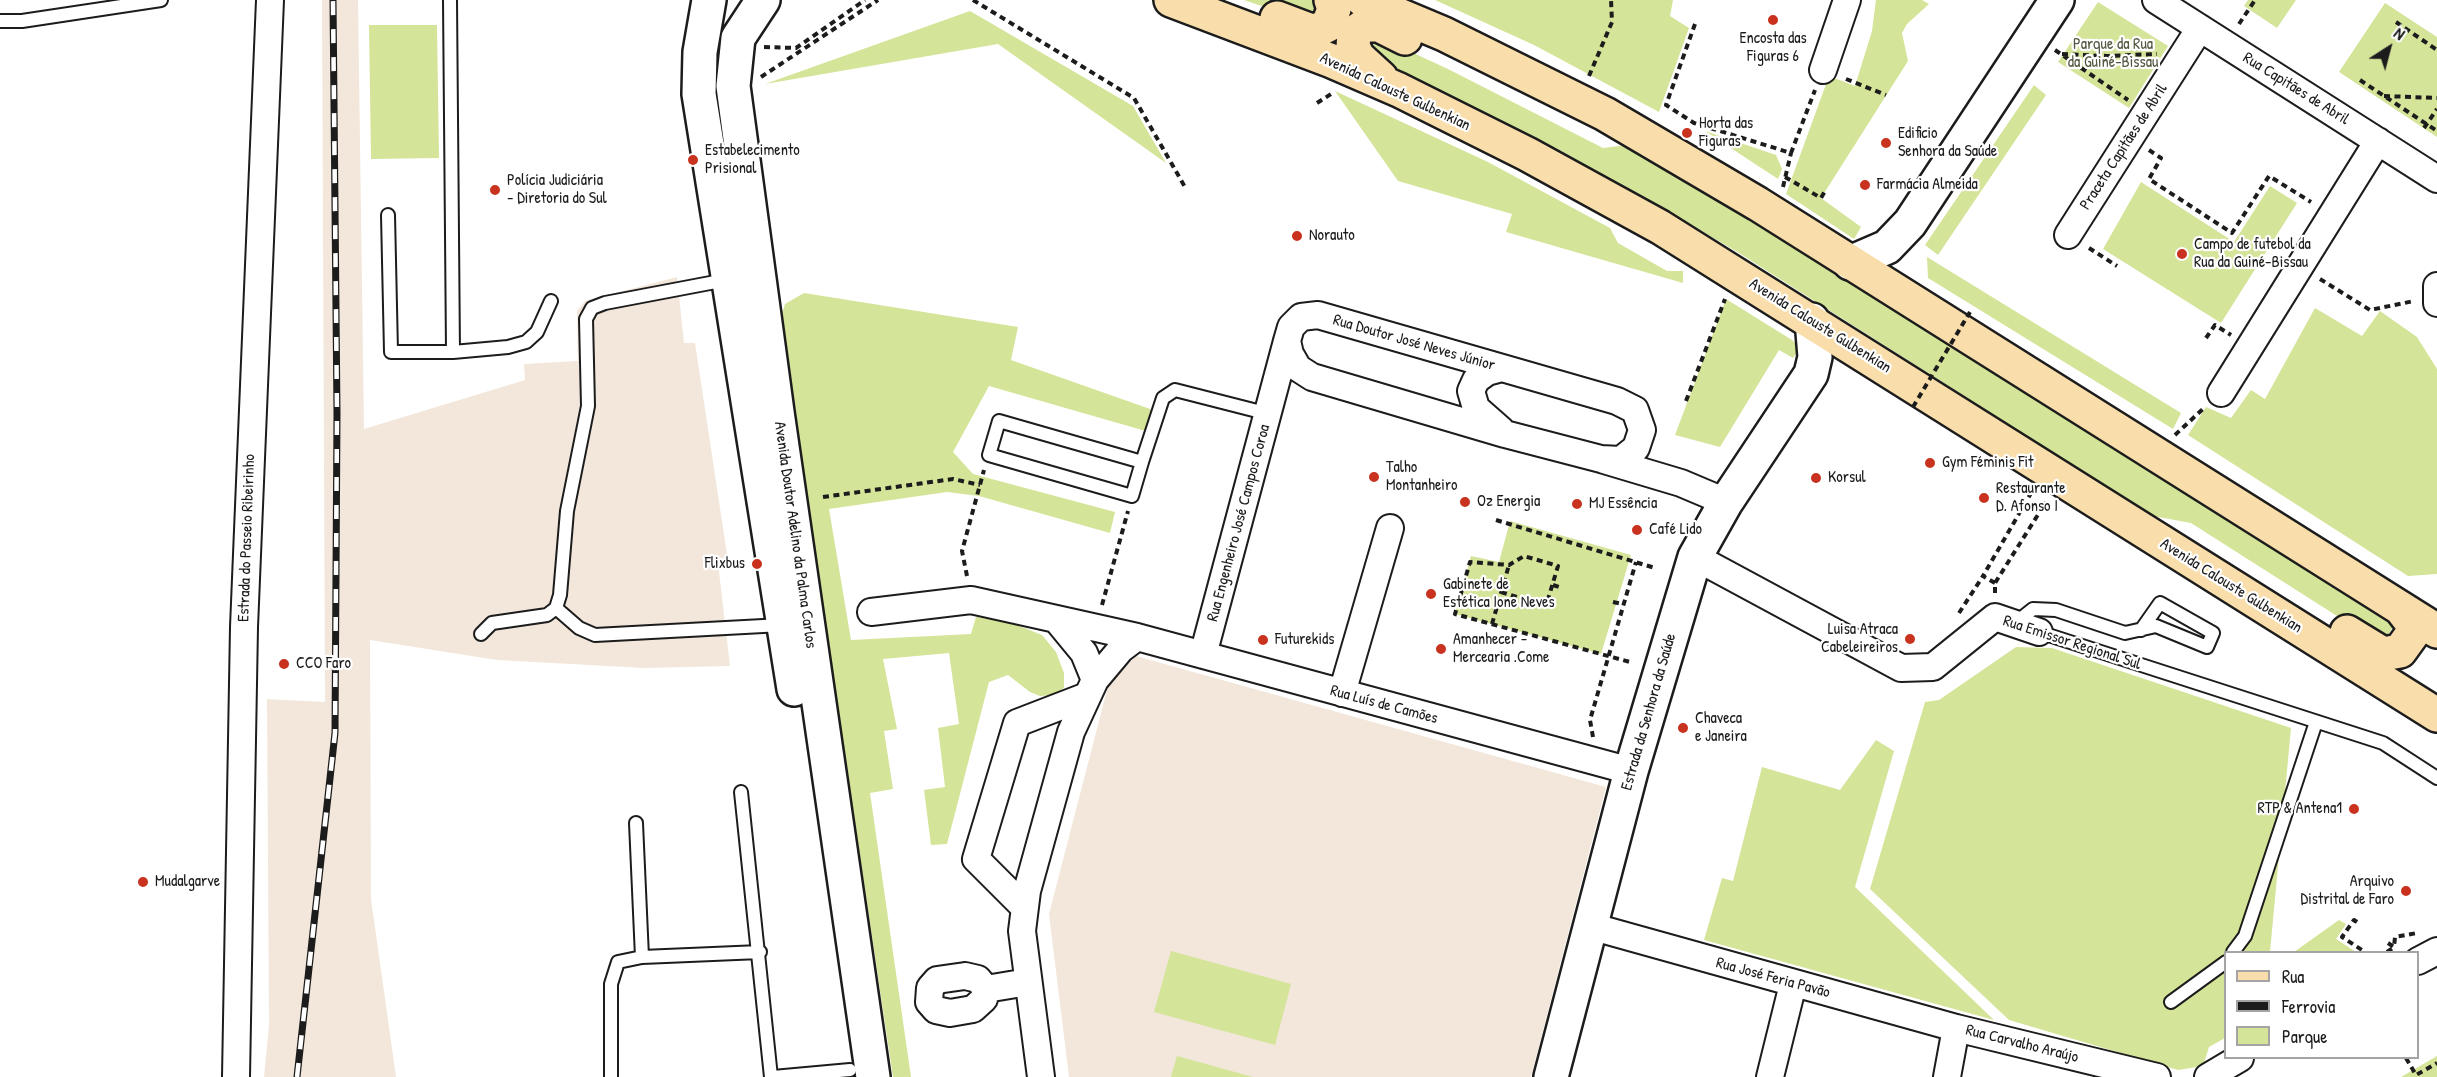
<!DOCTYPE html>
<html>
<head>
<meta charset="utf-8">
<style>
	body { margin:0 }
	#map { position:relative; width:2437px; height:1077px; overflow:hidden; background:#fff; font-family:"Patrick Hand",sans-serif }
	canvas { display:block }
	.legend { position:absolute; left:2224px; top:951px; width:195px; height:108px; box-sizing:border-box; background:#fff; border:2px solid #a4a4a4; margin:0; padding:8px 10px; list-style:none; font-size:18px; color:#1c1c1c }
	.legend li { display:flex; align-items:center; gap:12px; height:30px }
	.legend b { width:30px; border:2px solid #a4a4a4 }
	.north { position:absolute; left:2359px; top:18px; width:60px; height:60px; -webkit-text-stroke:4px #fff; paint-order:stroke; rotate:36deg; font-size:16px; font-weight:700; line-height:24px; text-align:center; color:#1c1c1c }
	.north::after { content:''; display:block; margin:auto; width:21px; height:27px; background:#1c1c1c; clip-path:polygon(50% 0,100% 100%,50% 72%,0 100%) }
</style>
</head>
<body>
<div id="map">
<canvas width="2437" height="1077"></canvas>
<ul class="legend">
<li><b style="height:8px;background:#f9deab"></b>Rua</li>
<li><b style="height:8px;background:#1c1c1c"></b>Ferrovia</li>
<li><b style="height:16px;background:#d4e498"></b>Parque</li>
</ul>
<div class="north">N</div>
</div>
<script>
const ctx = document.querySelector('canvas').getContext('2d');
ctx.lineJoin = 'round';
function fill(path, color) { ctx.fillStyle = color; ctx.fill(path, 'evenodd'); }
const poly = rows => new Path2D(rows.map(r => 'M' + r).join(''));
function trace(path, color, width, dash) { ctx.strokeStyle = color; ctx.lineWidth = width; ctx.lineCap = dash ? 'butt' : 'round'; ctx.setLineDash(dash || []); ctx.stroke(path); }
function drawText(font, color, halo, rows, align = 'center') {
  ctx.font = font + ' "Patrick Hand",sans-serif'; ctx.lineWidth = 4.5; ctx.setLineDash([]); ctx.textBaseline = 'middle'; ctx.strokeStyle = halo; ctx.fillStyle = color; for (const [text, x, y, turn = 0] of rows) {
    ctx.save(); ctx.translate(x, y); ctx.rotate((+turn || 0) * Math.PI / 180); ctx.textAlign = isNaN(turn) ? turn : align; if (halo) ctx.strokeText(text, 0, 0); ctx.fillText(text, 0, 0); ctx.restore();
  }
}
const built = poly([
	[322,0,358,0,364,429,525,380,524,364,578,361,577,311,585,301,677,277,684,343,695,343,728,561,718,563,730,666,645,668,497,660,370,640,371,899,396,1077,264,1077,269,1025,267,699,325,702],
	[1136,656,1606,787,1531,1077,1069,1077,1049,914,1108,686]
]);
const green = poly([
	[1244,0,1314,0,1316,12,1309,20,1300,19],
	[1435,0,1673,0,1670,16,1689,28,1659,112,1534,45],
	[1876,0,1922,0,1929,4,1907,24,1902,33,1908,61,1821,198,1861,227,1854,239,1786,194,1829,76,1855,86,1872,31],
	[2248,0,2296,0,2277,28,2244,6],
	[2098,2,2168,46,2129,108,2058,62],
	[2385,3,2437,37,2437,137,2339,72],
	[970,11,1133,106,1166,163,998,44,765,84],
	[369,25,437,25,439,158,371,159],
	[1374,38,1394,44,1448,69,1603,148,1627,145,1879,298,2387,617,2393,627,2388,635,2380,640,2370,637,2191,523,2153,516,1739,253,1637,193,1462,102,1379,64,1367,42],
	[2034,85,2046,95,1938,255,1925,245],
	[1335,91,1488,162,1610,228,1618,243,1667,271,1683,271,1683,283,1506,232,1512,214,1398,181],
	[1705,131,1776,155,1782,169,1778,179],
	[2141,182,2234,242,2270,186,2297,203,2221,323,2103,249],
	[1927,257,2181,413,2173,429,1928,278],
	[804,293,1018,327,1011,360,1153,410,1149,432,989,386,953,452,973,474,1115,512,1110,533,979,496,947,492,829,509,851,640,971,634,976,617,1002,619,1042,635,1056,652,1064,673,1064,688,1053,695,1040,696,1030,692,1008,675,989,682,947,844,931,845,924,790,945,787,938,728,959,724,949,653,883,659,897,729,884,731,893,789,870,793,911,1077,893,1077,780,321,785,304],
	[1726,299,1792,340,1797,345,1797,352,1793,358,1779,350,1720,447,1675,435],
	[2315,308,2362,336,2380,311,2417,337,2437,369,2437,574,2408,576,2188,435,2206,407,2231,418,2251,390,2265,399],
	[1510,521,1631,555,1601,654,1455,614,1471,556,1499,562],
	[2016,647,2052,648,2291,728,2270,952,2226,952,2225,1038,2209,1047,2203,1066,2178,1070,2009,1020,1870,889,1925,702,1939,700],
	[1876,740,1894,751,1855,887,1994,1020,1704,940,1722,878,1733,881,1762,767,1840,790],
	[2339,920,2346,924,2336,939,2356,952,2294,952],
	[1171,951,1291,984,1275,1045,1154,1012],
	[1177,1056,1253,1077,1171,1077],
	[2437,1056,2437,1077,2401,1077]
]);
const path = poly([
	[973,0,1134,98,1185,187],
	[2396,22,2437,50],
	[1695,24,1666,105,1694,123,1791,153,1815,90],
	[2239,24,2255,0],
	[764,47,796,48,865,0],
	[2055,50,2128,100],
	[2062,54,2107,56,2157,54],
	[1589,76,1612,22,1611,0],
	[761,77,878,0],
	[1846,79,1886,95],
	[2360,80,2437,131],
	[2384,96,2437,98],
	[1317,103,1331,94],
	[2424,128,2437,109],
	[2149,150,2161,158,2149,179,2232,233,2269,176,2311,202],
	[1785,177,1821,198,1825,191],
	[1783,187,1791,153],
	[2089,248,2117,266],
	[2320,279,2370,310,2414,301],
	[2206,338,2215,325,2231,335],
	[1686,401,1725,299],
	[2175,435,2205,407],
	[823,497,953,479,980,485],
	[1496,520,1655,568],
	[967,576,962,551,984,470],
	[1995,583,1983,576,2031,493],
	[1553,585,1559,587],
	[1501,592,1546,606,1558,566,1524,556,1509,565,1470,562,1455,614,1630,662],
	[1995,593,1995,583,2046,502],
	[1613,602,1623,604],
	[1102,605,1128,511],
	[1959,613,1983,576],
	[1492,624,1509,565],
	[1593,737,1590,720,1636,562],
	[2357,922,2354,920,2342,937,2365,952],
	[2388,943,2394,947,2395,937,2417,933],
	[2387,952,2394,947],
	[2406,1058,2416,1075,2437,1063]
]);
const lane = poly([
	[450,0,453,352,508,347,526,342,537,332,551,301],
	[0,21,22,21,161,0],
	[388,215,391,352,453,352],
	[1142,462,1132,496,989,455,999,421,1142,462,1163,398,1175,390,1269,414],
	[556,608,579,628,595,635,782,625],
	[2014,624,2033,609,2056,610,2125,633,2156,626,2207,647,2213,633,2160,603,2141,630],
	[2039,632,2383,743,2437,778],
	[481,634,492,623,547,615,556,608,560,595,567,511,588,406,586,319,592,308,605,303,726,280],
	[741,792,771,1077],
	[636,823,642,957],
	[2233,952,2245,936,2316,722],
	[2171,1002,2226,962],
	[611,1077,611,984,618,962,642,957,760,952],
	[773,1077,850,1070]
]);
const street = poly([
	[2156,0,2437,179],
	[1823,70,1847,0],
	[2068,235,2200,28],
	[2437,286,2437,303],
	[2221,393,2378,141],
	[1501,430,1476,408,1471,391,1476,380,1487,372,1502,368],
	[1604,460,1681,483,1726,502],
	[1695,557,1901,668,1933,667,1995,617,2039,632],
	[871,612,971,600,1137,637,1631,771],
	[1056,619,1084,653,1095,680],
	[1203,655,1287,341,1291,327,1301,317,1318,315,1617,401,1635,410,1642,430,1636,448,1621,460,1601,459,1505,434,1312,377,1298,368,1290,354,1287,341],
	[1342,693,1390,528],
	[1024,907,976,859,1017,723,1087,696],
	[1590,926,1956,1028],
	[2418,961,2437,951],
	[965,976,978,979,986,989,984,999,973,1009,950,1013,936,1010,929,1002,930,988,937,980,965,976],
	[986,989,1028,982],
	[236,1077,244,627,270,0],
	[1041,1077,1022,931,1027,891,1071,732,1095,680,1121,649,1137,637],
	[1770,1077,1793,984],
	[1947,1077,1956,1028,2157,1077],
	[2208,1077,2240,1058]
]);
const secondary = poly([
	[709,0,700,52,699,94,794,689],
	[763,0,738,38,733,86,777,412,873,1077],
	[1850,263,1887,247,1910,223,2057,0],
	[1551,1077,1631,771,1695,557,1726,502,1811,374,1815,357,1812,320]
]);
const primary = poly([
	[1171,0,1332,61,1399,90,1527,154,1660,227,2437,715],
	[1363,0,1444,34,1605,114,1758,204,2437,631],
	[1277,18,1314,32,1328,25,1334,9,1331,0],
	[1381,78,1358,57,1353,47,1354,33,1365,25,1379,25,1405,38],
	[2347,632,2383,654,2400,651,2413,633,2412,623,2402,610]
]);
const rail = poly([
	[297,1077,335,733,337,413,333,0]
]);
const pathBridge = poly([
	[1913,407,1970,312]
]);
const markers = [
	[1773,20,6,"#c8321e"],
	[1687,133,6,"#c8321e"],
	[1886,143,6,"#c8321e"],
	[693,160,6,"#c8321e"],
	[1865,185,6,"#c8321e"],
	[495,190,6,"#c8321e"],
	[1297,236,6,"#c8321e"],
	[2182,254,6,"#c8321e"],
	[1930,463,6,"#c8321e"],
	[1374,477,6,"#c8321e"],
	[1816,478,6,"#c8321e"],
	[1984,498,6,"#c8321e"],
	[1465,502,6,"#c8321e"],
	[1577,504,6,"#c8321e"],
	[1637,530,6,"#c8321e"],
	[757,564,6,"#c8321e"],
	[1431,594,6,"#c8321e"],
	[1910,639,6,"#c8321e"],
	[1263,640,6,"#c8321e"],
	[1441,649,6,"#c8321e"],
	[284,664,6,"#c8321e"],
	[1683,728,6,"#c8321e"],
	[2354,809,6,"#c8321e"],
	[143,882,6,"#c8321e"],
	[2406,891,6,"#c8321e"]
];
const poiNames = [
	["Encosta das",1773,39,"center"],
	["Figuras 6",1773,57,"center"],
	["Horta das",1699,124],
	["Figuras",1699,142],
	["Edificio",1898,134],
	["Senhora da Saúde",1898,152],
	["Estabelecimento",705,151],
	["Prisional",705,169],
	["Polícia Judiciária",507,181],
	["- Diretoria do Sul",507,199],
	["Farmácia Almeida",1877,185],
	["Norauto",1309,236],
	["Campo de futebol da",2194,245],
	["Rua da Guiné-Bissau",2194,263],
	["Gym Féminis Fit",1942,463],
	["Talho",1386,468],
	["Montanheiro",1386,486],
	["Korsul",1828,478],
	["Restaurante",1996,489],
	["D. Afonso I",1996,507],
	["Oz Energia",1477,502],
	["MJ Essência",1589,504],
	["Café Lido",1649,530],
	["Flixbus",745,564,"right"],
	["Gabinete de",1443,585],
	["Estética Ione Neves",1443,603],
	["Luisa Atraca",1898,630,"right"],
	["Cabeleireiros",1898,648,"right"],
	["Futurekids",1275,640],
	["Amanhecer -",1453,640],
	["Mercearia .Come",1453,658],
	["CCO Faro",296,664],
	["Chaveca",1695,719],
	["e Janeira",1695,737],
	["RTP & Antena1",2342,809,"right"],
	["Mudalgarve",155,882],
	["Arquivo",2394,882,"right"],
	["Distrital de Faro",2394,900,"right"]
];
const parkNames = [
	["Parque da Rua",2113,45],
	["da Guiné-Bissau",2113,63]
];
const streetNames = [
	["Rua Capitães de Abril",2296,89,32],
	["Avenida Calouste Gulbenkian",1395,92,25],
	["Praceta Capitães de Abril",2124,147,-57],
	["Avenida Calouste Gulbenkian",1820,326,32],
	["Rua Doutor José Neves Júnior",1414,343,16],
	["Rua Engenheiro José Campos Coroa",1239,523,-75],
	["Avenida Doutor Adelino da Palma Carlos",795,535,82],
	["Estrada do Passeio Ribeirinho",247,538,-88],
	["Avenida Calouste Gulbenkian",2231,586,32],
	["Rua Emissor Regional Sul",2072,643,18],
	["Rua Luís de Camões",1384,705,15],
	["Estrada da Senhora da Saúde",1649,712,-74],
	["Rua José Feria Pavão",1773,978,15],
	["Rua Carvalho Araújo",2022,1044,14]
];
fill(built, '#f2e7da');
fill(green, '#d4e498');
trace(lane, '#1c1c1c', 16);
trace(street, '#1c1c1c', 30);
trace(secondary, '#1c1c1c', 38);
trace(primary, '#1c1c1c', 38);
trace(path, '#1c1c1c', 4, [6, 4.5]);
trace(lane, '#fff', 12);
trace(street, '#fff', 26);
trace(secondary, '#fff', 33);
trace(primary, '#f9deab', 33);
trace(rail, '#1c1c1c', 7);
trace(rail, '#fff', 4.5, [14]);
trace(pathBridge, '#1c1c1c', 4, [6, 4.5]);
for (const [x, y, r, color] of markers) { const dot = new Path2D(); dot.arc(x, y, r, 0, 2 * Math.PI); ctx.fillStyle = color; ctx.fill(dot); trace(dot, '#fff', 2); }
drawText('16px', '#1c1c1c', '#fff', poiNames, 'left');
drawText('16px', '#535841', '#fff', parkNames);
drawText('16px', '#1c1c1c', '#fff', streetNames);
</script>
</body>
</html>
